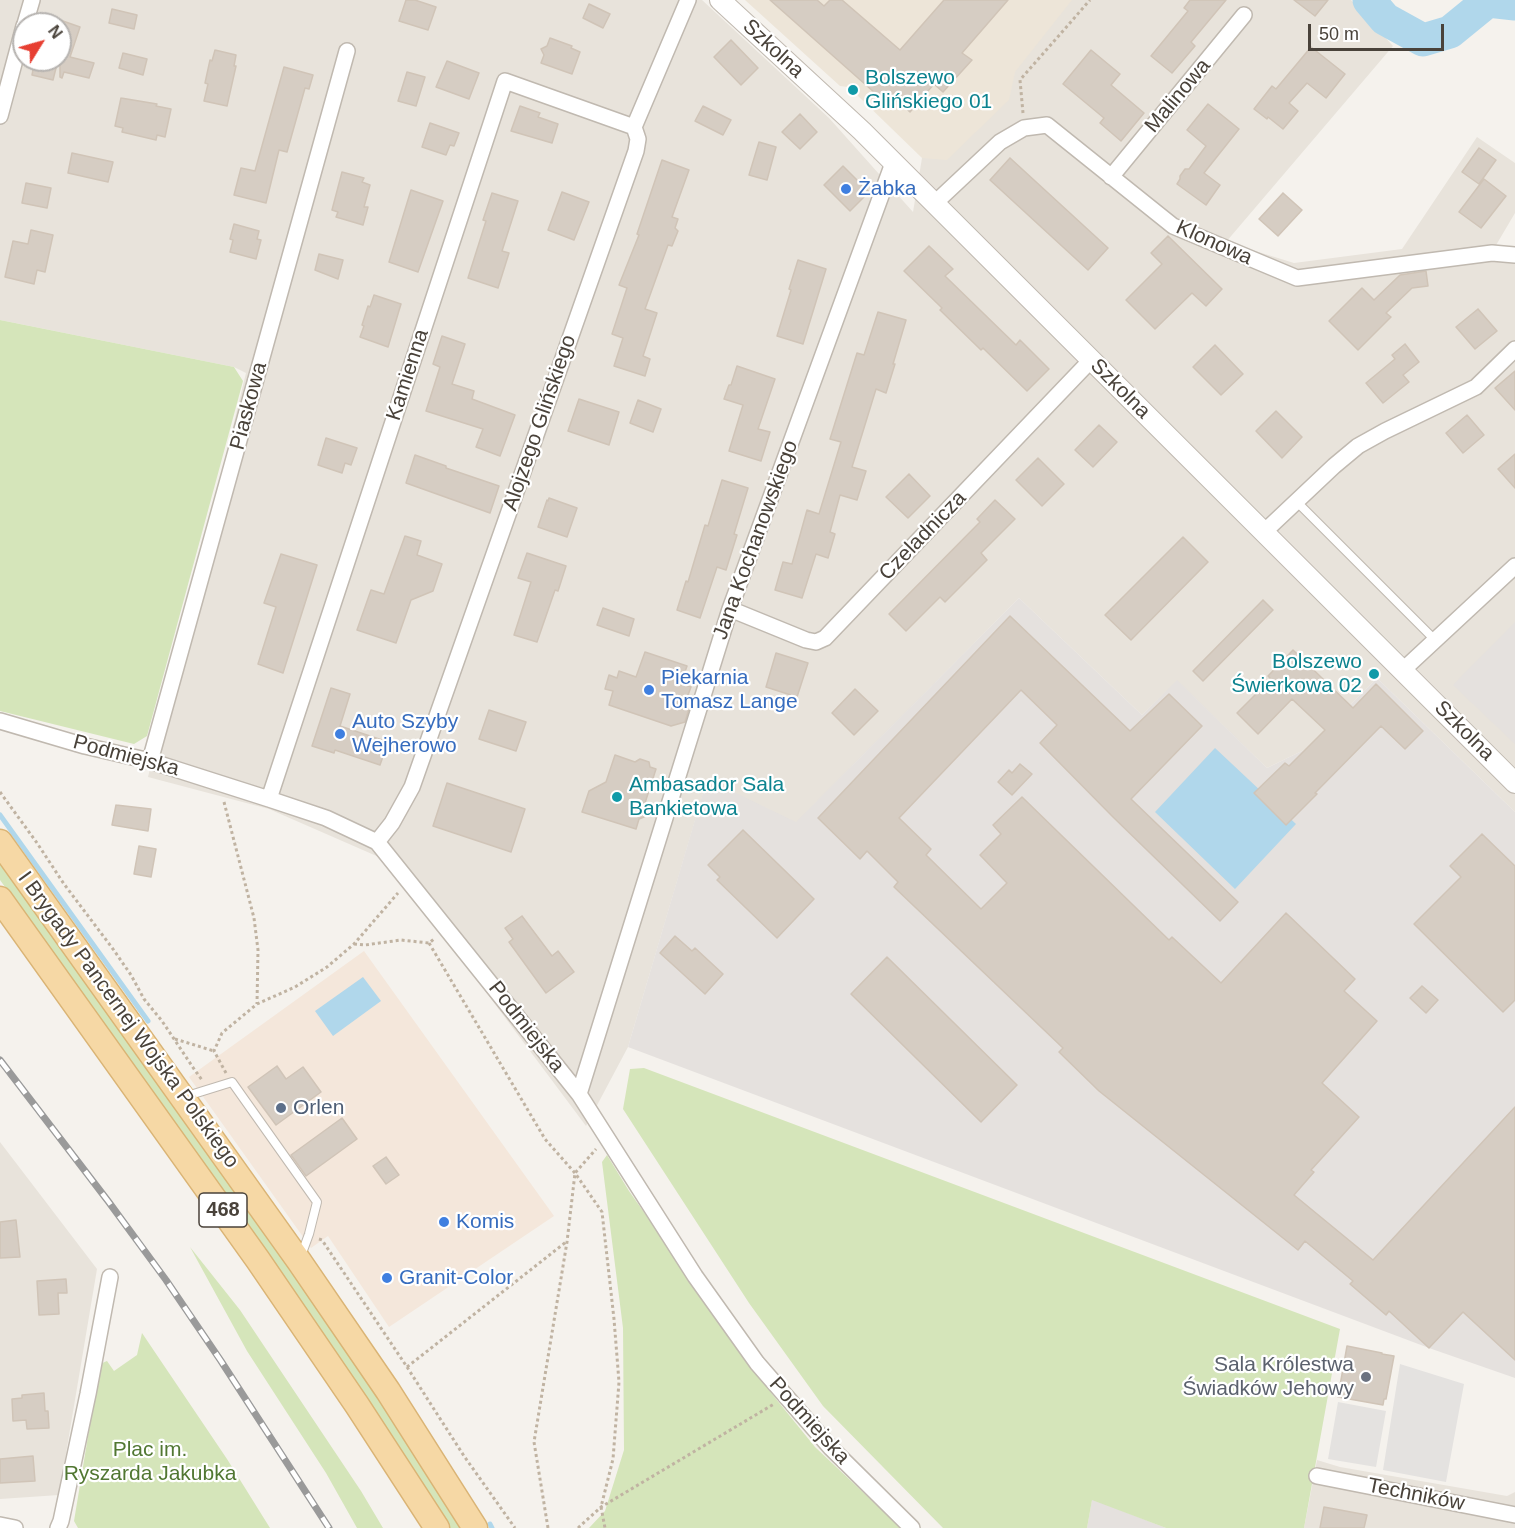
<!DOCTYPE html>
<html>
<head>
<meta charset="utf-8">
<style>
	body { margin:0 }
	#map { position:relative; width:1515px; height:1528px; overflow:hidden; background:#f5f2ed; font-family:Arial,sans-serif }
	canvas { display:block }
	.north { position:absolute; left:12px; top:12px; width:60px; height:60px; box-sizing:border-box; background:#fff; border:2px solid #b6b3b0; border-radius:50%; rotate:53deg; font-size:16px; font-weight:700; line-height:24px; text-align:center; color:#49423a }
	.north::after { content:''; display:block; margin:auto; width:21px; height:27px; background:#e73f32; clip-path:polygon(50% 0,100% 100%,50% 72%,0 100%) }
	.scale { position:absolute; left:1308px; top:24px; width:136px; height:27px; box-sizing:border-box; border:3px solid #49423a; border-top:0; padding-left:8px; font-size:18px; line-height:21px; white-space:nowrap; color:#49423a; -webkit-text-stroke:4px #fff; paint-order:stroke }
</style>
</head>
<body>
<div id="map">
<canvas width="1515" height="1528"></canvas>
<div class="north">N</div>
<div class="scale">50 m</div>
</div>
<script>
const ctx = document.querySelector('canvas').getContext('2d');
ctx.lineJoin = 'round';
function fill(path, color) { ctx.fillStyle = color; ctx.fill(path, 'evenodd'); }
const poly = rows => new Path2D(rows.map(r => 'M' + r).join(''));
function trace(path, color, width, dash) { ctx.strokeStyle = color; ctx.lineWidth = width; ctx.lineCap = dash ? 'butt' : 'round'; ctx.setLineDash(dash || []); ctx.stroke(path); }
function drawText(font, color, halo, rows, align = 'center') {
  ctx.font = font + ' Arial,sans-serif'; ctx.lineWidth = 4.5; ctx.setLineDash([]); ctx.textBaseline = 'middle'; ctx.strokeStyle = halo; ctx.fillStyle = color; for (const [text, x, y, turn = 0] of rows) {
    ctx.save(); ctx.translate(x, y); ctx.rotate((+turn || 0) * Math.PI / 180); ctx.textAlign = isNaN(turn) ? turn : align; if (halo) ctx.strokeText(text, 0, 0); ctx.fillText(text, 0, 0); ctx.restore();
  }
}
const residential = poly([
	[0,0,702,0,829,118,913,212,922,158,1063,0,1351,0,1393,46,1226,242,1294,263,1402,249,1477,137,1515,163,1515,213,1492,252,1515,255,1515,812,1377,678,1306,749,1267,768,1177,681,1142,715,1019,598,796,823,707,780,628,1047,586,1126,388,861,269,809,148,777,246,373,234,367,0,320,0,88,1,82,0,82],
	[24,24,60,24,60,60,24,60],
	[0,1142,97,1269,59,1495,0,1499],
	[1317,1460,1340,1467,1507,1496,1515,1492,1515,1528,1304,1528]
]);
const commercial = poly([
	[364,951,554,1216,389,1327,328,1236,311,1248,189,1077]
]);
const industrial = poly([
	[1019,598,1142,715,1177,680,1267,768,1306,749,1377,678,1515,812,1515,1378,1429,1348,628,1047,707,779,796,822],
	[1515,622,1515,744,1453,685],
	[1092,1499,1166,1528,1087,1528]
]);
const education = poly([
	[745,0,1072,0,1015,72,1009,100,947,160,922,158,856,94,857,92,851,85,848,87,840,86]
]);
const green = poly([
	[0,320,234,367,243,381,147,736,134,744,0,711],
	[0,856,288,1259,464,1528,449,1528,390,1434,219,1186,0,880],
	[644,1068,1340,1329,1304,1528,1166,1528,1092,1500,1087,1528,943,1528,823,1406,749,1303,623,1109,630,1069],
	[607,1155,629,1191,772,1394,815,1447,901,1528,589,1528,605,1511,624,1450,623,1328,602,1162],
	[190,1247,240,1310,361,1491,383,1528,357,1528,326,1473,247,1351],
	[142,1333,227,1459,270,1528,78,1528,74,1521,100,1364,107,1361,114,1371,137,1355]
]);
const parking = poly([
	[1400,1364,1464,1384,1446,1482,1383,1470],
	[1338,1402,1386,1411,1376,1467,1328,1459]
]);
const water = poly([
	[1215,748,1296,824,1235,889,1155,812],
	[363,977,381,1001,333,1036,315,1011]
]);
const stream = poly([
	[0,815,148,1021],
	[490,1524,492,1528]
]);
const river = poly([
	[1369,0,1385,19,1423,40,1450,32,1488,1,1515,4]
]);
const building = poly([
	[406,0,415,0,436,7,428,30,399,21,406,0],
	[770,0,817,0,824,6,830,0,842,0,900,50,944,0,1008,0,962,53,972,60,943,92,934,84,910,112,889,94,884,101,770,0],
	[1190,0,1226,0,1191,42,1195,46,1172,73,1151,56,1188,11,1184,8,1190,0],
	[1294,0,1328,0,1315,16,1294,0],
	[589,4,610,14,603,28,583,18,589,4],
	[112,9,137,15,134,29,109,23,112,9],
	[60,20,80,27,70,57,94,63,89,78,64,72,62,78,60,77,60,20],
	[550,38,572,46,571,48,580,52,572,74,541,63,544,55,541,49,547,46,550,38],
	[731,40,758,68,741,85,714,57,731,40],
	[1311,47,1345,74,1326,98,1307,83,1289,103,1298,111,1283,129,1268,117,1267,119,1254,109,1272,86,1276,89,1311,47],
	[215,50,236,55,234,66,236,66,227,106,204,101,208,84,205,83,210,60,212,61,215,50],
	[1091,50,1120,74,1111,85,1144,113,1121,141,1100,123,1104,118,1063,84,1091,50],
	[123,53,147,59,143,75,119,68,123,53],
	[35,60,58,60,53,80,32,75,35,60],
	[447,61,479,73,469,99,436,87,447,61],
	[284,67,313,75,309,89,305,88,287,152,279,150,266,203,234,195,241,168,255,171,284,67],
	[407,72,425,77,416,106,398,101,407,72],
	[121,98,157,104,156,106,171,109,165,137,157,135,156,140,122,132,123,128,115,126,121,98],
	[1208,104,1239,129,1204,173,1220,185,1206,205,1177,184,1180,179,1180,176,1185,169,1189,169,1206,146,1187,130,1208,104],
	[520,106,540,113,538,117,558,124,552,143,511,131,520,106],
	[703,106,731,120,723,135,695,121,703,106],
	[800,114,817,132,800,149,782,132,800,114],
	[430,123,459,133,454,146,450,145,446,155,422,147,430,123],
	[759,142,776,147,767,180,749,175,759,142],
	[1479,148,1496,160,1479,184,1462,172,1479,148],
	[72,153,113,162,108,182,68,173,72,153],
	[1010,158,1108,248,1088,270,990,180,1010,158],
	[662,160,689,170,672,217,678,219,675,228,678,231,672,246,668,245,645,309,657,313,643,356,650,359,645,376,614,366,623,338,612,334,627,288,619,285,639,235,637,234,662,160],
	[843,166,869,192,850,211,824,185,843,166],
	[342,172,364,178,362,182,370,185,364,207,368,207,363,225,336,217,338,212,332,210,342,172],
	[1484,179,1506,196,1481,228,1459,212,1484,179],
	[26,183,51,188,47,208,22,203,26,183],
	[411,190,443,201,418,272,389,262,411,190],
	[562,192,589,202,574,240,548,230,562,192],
	[492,193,518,201,502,251,509,253,498,288,468,278,486,221,483,220,492,193],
	[1283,193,1302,210,1278,236,1259,219,1283,193],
	[234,224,259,231,257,239,261,240,256,259,230,252,233,240,230,239,234,224],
	[31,230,53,235,45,272,37,270,34,284,5,277,13,241,28,244,31,230],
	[1168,236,1222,289,1206,306,1192,293,1155,329,1126,300,1162,264,1151,253,1168,236],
	[929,246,953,269,945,276,1016,345,1020,340,1049,369,1027,391,983,348,981,350,940,310,942,308,904,271,929,246],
	[319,254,343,260,338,279,315,270,319,254],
	[798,260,826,269,803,344,777,336,791,290,789,289,798,260],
	[1426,271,1428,286,1412,288,1386,313,1391,317,1358,350,1329,321,1362,288,1374,300,1400,275,1426,271],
	[374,295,401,304,388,347,360,337,364,326,362,325,368,306,370,307,374,295],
	[1478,309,1497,331,1475,349,1456,327,1478,309],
	[878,312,906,320,893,364,895,364,886,393,876,389,852,467,866,471,857,500,840,495,830,532,835,534,828,558,816,554,802,598,775,590,783,562,792,564,807,510,819,514,841,442,830,439,857,353,864,355,878,312],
	[442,336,465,344,452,384,474,391,472,399,515,415,500,456,476,447,483,429,426,411,440,367,433,364,442,336],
	[1405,344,1419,362,1403,375,1409,382,1383,403,1366,383,1395,359,1392,355,1405,344],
	[1215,345,1243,374,1221,395,1193,367,1215,345],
	[737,366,775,379,758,429,770,432,761,461,729,451,743,405,724,399,729,385,731,385,737,366],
	[1515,371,1515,410,1495,388,1515,371],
	[579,399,619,412,609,445,568,431,579,399],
	[638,400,661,409,653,432,630,423,638,400],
	[1276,411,1302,437,1282,458,1256,431,1276,411],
	[1467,415,1484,435,1463,453,1446,433,1467,415],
	[1099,425,1117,442,1093,467,1075,450,1099,425],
	[326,438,357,448,351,465,345,463,342,473,318,465,326,438],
	[1515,454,1515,488,1498,469,1515,454],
	[415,455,446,466,446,468,499,486,490,513,406,483,415,455],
	[1038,458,1064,484,1042,506,1016,480,1038,458],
	[909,474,930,496,908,518,886,497,909,474],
	[722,480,748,488,734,534,737,535,726,570,717,567,700,618,677,610,686,581,688,582,705,525,708,526,722,480],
	[549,498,577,508,567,537,538,527,547,500,548,501,549,498],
	[995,500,1015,519,981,553,987,560,945,602,940,597,906,631,889,614,980,522,977,519,995,500],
	[405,536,421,541,417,555,442,564,433,591,411,600,396,643,357,630,371,590,384,594,405,536],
	[1183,537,1208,562,1131,640,1105,615,1183,537],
	[527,553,566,566,558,591,555,590,537,642,514,635,531,582,518,578,527,553],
	[281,554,317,565,283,673,258,664,276,607,264,603,281,554],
	[1263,600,1273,610,1203,681,1193,671,1263,600],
	[603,608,634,619,629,636,597,625,603,608],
	[1010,616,1130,731,1169,694,1202,726,1131,799,1238,902,1220,921,1113,817,1040,743,1057,725,1021,690,899,818,931,849,926,855,981,909,1007,883,980,855,1001,834,993,825,1022,797,1169,940,1172,937,1221,983,1286,913,1355,979,1344,991,1377,1021,1322,1083,1359,1117,1311,1170,1314,1172,1294,1195,1373,1260,1515,1107,1515,1360,1463,1312,1429,1348,1389,1311,1386,1315,1350,1284,1353,1281,1305,1241,1298,1250,1099,1091,1059,1052,1063,1048,894,887,898,882,867,851,860,859,818,818,1010,616],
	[1293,650,1353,708,1376,684,1423,731,1405,749,1381,726,1315,793,1317,794,1286,825,1254,793,1285,763,1289,766,1325,730,1292,699,1258,734,1237,713,1271,679,1268,676,1293,650],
	[645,652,687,666,681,683,691,687,688,695,693,696,685,722,671,726,609,705,613,691,605,689,609,675,617,678,619,671,636,677,645,652],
	[776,653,808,663,797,697,766,687,776,653],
	[331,688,350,694,340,726,388,742,380,765,335,750,334,753,312,746,331,688],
	[855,689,878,711,854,735,832,713,855,689],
	[489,710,526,722,516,751,479,739,489,710],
	[615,755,635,762,640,759,649,762,650,767,656,769,645,803,647,807,644,817,639,819,636,829,582,812,589,791,606,782,615,755],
	[1020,764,1032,774,1012,795,998,782,1009,770,1012,773,1020,764],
	[447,783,525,809,511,852,433,826,447,783],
	[116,805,151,809,148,831,112,825,116,805],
	[743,830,814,899,777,938,717,880,720,877,708,865,743,830],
	[1482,834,1515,866,1515,1000,1503,1012,1414,924,1461,877,1450,866,1482,834],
	[139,846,156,849,151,877,134,874,139,846],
	[522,916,552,956,558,951,574,972,546,993,509,942,513,939,505,928,522,916],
	[675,936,692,951,695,948,723,974,705,994,660,953,675,936],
	[887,957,1017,1085,981,1122,851,994,887,957],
	[1422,986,1438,1000,1426,1013,1410,998,1422,986],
	[277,1066,286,1079,303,1067,321,1092,276,1125,248,1087,277,1066],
	[342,1118,357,1139,306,1176,291,1155,342,1118],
	[386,1157,399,1175,386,1184,373,1166,386,1157],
	[16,1220,20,1257,0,1258,0,1222,16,1220],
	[66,1279,67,1293,58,1293,59,1314,39,1315,37,1281,66,1279],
	[1347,1346,1382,1353,1382,1354,1394,1356,1386,1399,1384,1399,1383,1405,1338,1397,1347,1346],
	[44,1393,45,1411,48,1411,49,1428,27,1429,26,1420,13,1421,12,1399,22,1398,22,1395,44,1393],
	[33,1456,35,1481,0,1483,0,1459,33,1456],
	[1324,1507,1367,1515,1364,1528,1320,1528,1324,1507]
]);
const path = poly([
	[1023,113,1020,80,1090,0],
	[0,792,37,843,64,884,113,949,131,975,144,999,162,1021,194,1069,202,1080],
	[224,802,254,918,258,950,257,1004],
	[429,943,545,1139,575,1173,602,1212,614,1319,619,1382,613,1459,601,1507,605,1528],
	[354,944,365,945,401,940,429,943,434,939],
	[175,1039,214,1051],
	[226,1073,214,1051,222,1033,257,1004,295,987,327,967,354,944,398,893],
	[319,1239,322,1240,407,1367,464,1456,515,1528],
	[407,1367,566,1242],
	[548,1528,534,1442,567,1242,575,1173,596,1149],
	[578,1528,601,1507,774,1404]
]);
const service = poly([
	[1296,501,1435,640],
	[187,1096,232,1082,317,1202,309,1234,301,1256]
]);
const minor = poly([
	[25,24,32,0],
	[0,116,24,26],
	[1111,177,1244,15],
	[935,203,1000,142,1024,128,1047,125,1173,226,1297,278,1492,253,1515,255],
	[1264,532,1334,466,1358,446,1385,431,1476,387,1515,349],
	[730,609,806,640,816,642,825,638,1091,360],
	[1403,670,1515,566],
	[0,721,85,746,150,761,269,799,326,818,377,842,579,1094,695,1276,757,1363,831,1448,912,1528],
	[150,761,347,51],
	[269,799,505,81,634,127],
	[377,842,392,823,412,787,636,151,638,139,634,127,688,0],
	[579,1094,730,609,893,163],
	[1317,1476,1515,1515],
	[0,1525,15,1528],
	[58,1528,61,1521,88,1394,110,1277]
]);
const tertiary = poly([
	[720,0,862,131,1515,783]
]);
const primary = poly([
	[0,842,299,1261,388,1391,475,1528],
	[0,899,258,1260,357,1405,437,1528]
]);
const rail = poly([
	[0,1060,108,1201,166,1280,221,1361,329,1528]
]);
const markers = [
	[853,90,6,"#0f9aa8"],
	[846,189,6,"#3f7fe0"],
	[1374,674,6,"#0f9aa8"],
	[649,690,6,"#3f7fe0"],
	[340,734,6,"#3f7fe0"],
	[617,797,6,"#0f9aa8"],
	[281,1108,6,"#5c6f8a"],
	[444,1222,6,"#3f7fe0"],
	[387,1278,6,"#3f7fe0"],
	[1366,1377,6,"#6b7280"]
];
const shields = [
	[223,1210,48]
];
const shieldNames = [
	["468",223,1210]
];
const streetNames = [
	["Szkolna",773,49,43],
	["Malinowa",1178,96,-50],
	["Klonowa",1214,243,24],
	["Kamienna",408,375,-72],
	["Szkolna",1120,389,45],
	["Piaskowa",249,406,-75],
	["Alojzego Glińskiego",540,423,-71],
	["Czeladnicza",923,536,-46],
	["Jana Kochanowskiego",756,540,-70],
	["Szkolna",1464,731,45],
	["Podmiejska",126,756,15],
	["I Brygady Pancernej Wojska Polskiego",128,1020,54],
	["Podmiejska",526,1027,52],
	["Podmiejska",809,1421,48],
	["Techników",1416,1495,11]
];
const cultureNames = [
	["Bolszewo",865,78],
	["Glińskiego 01",865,102],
	["Bolszewo",1362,662,"right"],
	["Świerkowa 02",1362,686,"right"],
	["Ambasador Sala",629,785],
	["Bankietowa",629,809]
];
const shopNames = [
	["Żabka",858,189],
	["Piekarnia",661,678],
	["Tomasz Lange",661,702],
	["Auto Szyby",352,722],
	["Wejherowo",352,746],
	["Komis",456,1222],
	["Granit-Color",399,1278]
];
const serviceNames = [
	["Orlen",293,1108]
];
const worshipNames = [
	["Sala Królestwa",1354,1365],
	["Świadków Jehowy",1354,1389]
];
const parkNames = [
	["Plac im.",150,1450],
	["Ryszarda Jakubka",150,1474]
];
fill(residential, '#e8e3db');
fill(commercial, '#f4e7db');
fill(industrial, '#e5e1de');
fill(education, '#ede5d8');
fill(green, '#d5e5ba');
fill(parking, '#e4e2e0');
fill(water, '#b0d7eb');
trace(stream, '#b0d7eb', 5);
trace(river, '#b0d7eb', 33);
fill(building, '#d6cdc3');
trace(building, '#d0c4b7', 1.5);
trace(service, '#c0b9b0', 10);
trace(minor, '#c0b9b0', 18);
trace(tertiary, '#c0b9b0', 22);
trace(primary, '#dab475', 27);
trace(path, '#c0b3a2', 3, [3, 3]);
trace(service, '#fff', 8);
trace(minor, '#fff', 15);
trace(tertiary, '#fff', 20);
trace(primary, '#f6d8a5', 24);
trace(rail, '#9a9a9a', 7);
trace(rail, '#fff', 4.5, [14]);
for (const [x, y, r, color] of markers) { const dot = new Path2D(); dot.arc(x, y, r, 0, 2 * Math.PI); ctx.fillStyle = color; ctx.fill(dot); trace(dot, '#fff', 2); }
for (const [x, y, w] of shields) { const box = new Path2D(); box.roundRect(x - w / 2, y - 17, w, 34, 4.5); ctx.fillStyle = '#fff'; ctx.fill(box); trace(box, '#49423a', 1.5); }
drawText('bold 20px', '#49423a', null, shieldNames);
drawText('21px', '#49423a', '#fff', streetNames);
drawText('21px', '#0d838f', '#fff', cultureNames, 'left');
drawText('21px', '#366cbe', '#fff', shopNames, 'left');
drawText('21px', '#4e5e75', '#fff', serviceNames, 'left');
drawText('21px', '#5b616d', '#fff', worshipNames, 'right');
drawText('21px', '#517732', '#fff', parkNames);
</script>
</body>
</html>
